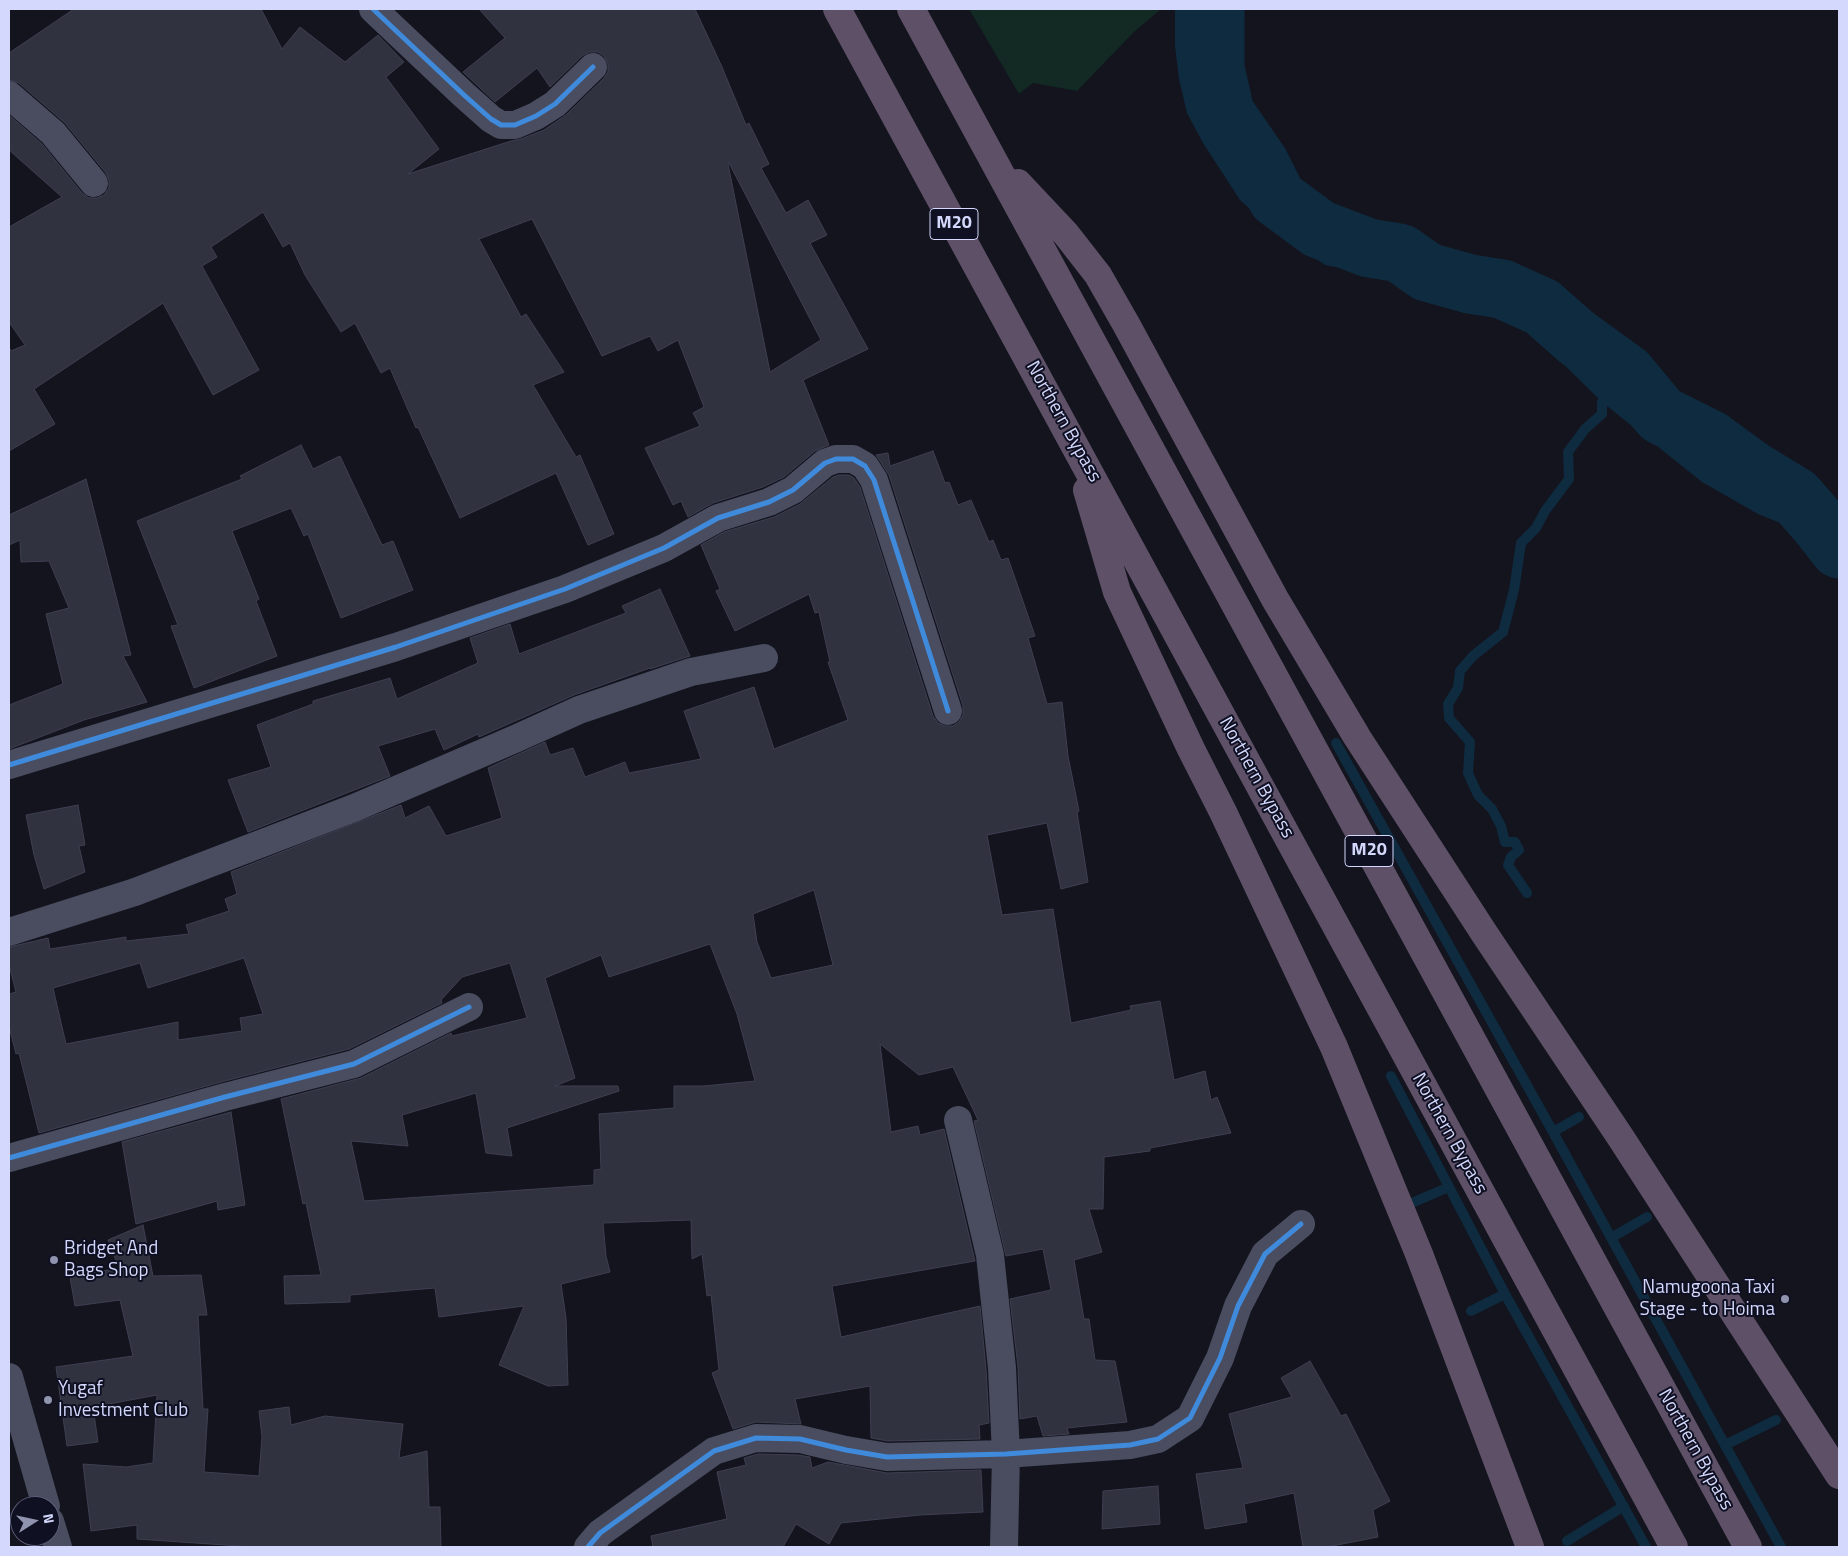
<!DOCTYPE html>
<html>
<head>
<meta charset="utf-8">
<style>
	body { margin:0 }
	#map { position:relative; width:1848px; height:1556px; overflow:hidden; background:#13141e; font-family:"Titillium Web",sans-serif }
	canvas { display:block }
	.frame { position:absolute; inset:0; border:10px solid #d3d8fc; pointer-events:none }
	.north { position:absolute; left:10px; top:1496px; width:50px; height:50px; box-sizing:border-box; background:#0f1022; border:1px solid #5d6079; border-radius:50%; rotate:80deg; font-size:14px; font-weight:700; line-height:20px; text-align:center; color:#d3d8fc }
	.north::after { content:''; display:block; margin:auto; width:18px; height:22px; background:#9093ae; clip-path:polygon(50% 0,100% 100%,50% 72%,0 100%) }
</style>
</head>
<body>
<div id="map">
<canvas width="1848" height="1556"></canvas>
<div class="frame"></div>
<div class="north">N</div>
</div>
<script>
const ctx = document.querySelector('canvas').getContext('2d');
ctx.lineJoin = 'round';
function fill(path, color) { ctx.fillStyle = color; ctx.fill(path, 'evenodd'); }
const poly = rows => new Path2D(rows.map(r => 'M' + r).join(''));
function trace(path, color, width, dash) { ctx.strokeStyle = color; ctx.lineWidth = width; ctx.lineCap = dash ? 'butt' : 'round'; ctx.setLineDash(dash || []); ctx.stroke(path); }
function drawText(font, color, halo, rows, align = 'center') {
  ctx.font = font + ' "Titillium Web",sans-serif'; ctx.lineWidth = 4; ctx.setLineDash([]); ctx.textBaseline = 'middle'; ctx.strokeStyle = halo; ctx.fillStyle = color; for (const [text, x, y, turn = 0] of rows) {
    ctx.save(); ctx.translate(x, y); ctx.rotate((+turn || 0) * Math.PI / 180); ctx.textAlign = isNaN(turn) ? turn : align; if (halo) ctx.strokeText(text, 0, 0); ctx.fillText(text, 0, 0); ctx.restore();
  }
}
const green = poly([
	[969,9,1161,9,1133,33,1077,91,1033,83,1019,94]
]);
const water = poly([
	[1175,9,1211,9,1203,31,1199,68,1207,81,1209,100,1217,127,1264,194,1298,218,1324,231,1362,235,1390,253,1452,275,1507,301,1536,317,1574,344,1617,381,1637,403,1672,413,1691,439,1765,492,1783,512,1811,519,1829,530,1837,546,1758,514,1702,482,1602,402,1543,344,1518,323,1474,304,1427,296,1402,286,1386,277,1325,265,1277,233,1240,200,1203,143,1187,113,1179,79,1175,46]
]);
const stream = poly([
	[1336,743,1553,1132,1781,1547],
	[1527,893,1508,865,1511,857,1519,850,1515,842,1505,842,1501,826,1492,809,1478,795,1468,773,1470,742,1449,718,1448,704,1458,688,1460,671,1473,656,1503,632,1514,590,1521,543,1536,528,1545,511,1569,479,1568,452,1585,429,1602,414,1602,402,1627,374],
	[1391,1076,1505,1294,1646,1547],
	[1553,1132,1579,1117],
	[1414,1202,1449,1187],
	[1611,1238,1647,1217],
	[1471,1311,1505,1294],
	[1725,1445,1776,1420],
	[1567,1541,1624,1506]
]);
const river = poly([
	[1215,9,1215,68,1225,113,1260,164,1277,198,1319,229,1369,248,1400,253,1427,272,1470,284,1502,289,1542,307,1576,337,1627,374,1661,415,1711,440,1752,470,1796,497,1822,527,1839,549]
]);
const building = poly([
	[74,9,261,9,282,49,300,27,345,62,378,35,404,62,386,77,439,149,408,174,511,141,521,139,544,130,566,115,604,78,608,72,608,64,604,56,598,52,589,52,582,56,550,87,537,68,495,102,463,72,505,38,479,9,695,9,722,67,746,125,749,123,769,164,761,168,786,213,808,200,827,235,810,243,868,349,803,380,829,445,815,451,784,477,763,487,713,503,688,517,681,501,673,505,645,448,700,426,693,413,704,407,678,340,658,351,650,336,602,356,532,219,479,239,521,317,526,314,564,372,533,385,576,457,580,455,614,534,588,545,556,473,460,518,418,427,416,428,390,368,381,373,355,323,341,332,305,275,290,243,283,247,263,212,211,247,217,257,202,266,259,370,213,395,163,303,34,389,55,424,9,451,9,347,11,351,25,345,9,322,9,227,62,197,9,150,9,115,42,144,82,193,89,198,97,198,104,195,109,188,109,180,106,173,65,123,19,83,9,80,9,53,74,9],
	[729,163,821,340,770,372,728,164,729,163],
	[301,445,313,469,340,456,382,545,393,541,413,590,341,618,308,534,304,536,291,508,232,531,259,599,256,601,277,656,194,688,171,626,178,625,137,521,242,479,240,476,301,445],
	[933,451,945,483,949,482,958,505,971,500,989,542,993,540,1001,560,1008,558,1035,636,1028,638,1047,704,1062,702,1068,756,1079,811,1077,812,1088,882,1061,889,1047,823,987,835,1002,915,1053,909,1071,1023,1131,1010,1130,1006,1160,1001,1174,1080,1205,1071,1211,1100,1217,1097,1231,1133,1150,1148,1150,1151,1104,1157,1103,1209,1089,1209,1102,1252,1074,1260,1084,1319,1089,1319,1095,1360,1115,1361,1127,1422,1067,1428,1069,1434,1043,1436,1037,1416,1020,1419,1018,1367,1010,1299,1051,1290,1043,1249,1006,1256,974,1121,978,1120,953,1067,919,1075,880,1044,891,1132,918,1126,920,1135,944,1129,975,1261,832,1286,841,1337,980,1306,986,1369,989,1423,979,1425,980,1439,888,1441,871,1438,870,1386,795,1399,801,1424,756,1422,733,1429,712,1373,719,1370,711,1295,707,1296,702,1254,692,1259,691,1220,603,1223,606,1256,610,1272,561,1284,566,1318,568,1385,548,1386,499,1365,524,1306,439,1317,435,1288,350,1295,350,1302,285,1304,284,1276,321,1275,306,1203,303,1204,281,1099,361,1078,451,1033,452,1036,527,1018,510,963,462,977,441,1000,442,1003,349,1049,221,1082,39,1133,19,1053,16,1054,9,1026,9,994,16,992,9,965,9,947,48,938,50,949,126,937,126,941,189,934,186,925,229,911,225,899,237,894,231,872,401,805,405,818,429,806,446,836,502,818,488,768,545,742,550,755,573,748,585,777,625,762,629,773,701,759,684,711,754,687,774,749,848,720,828,662,830,662,819,612,815,613,809,594,735,631,716,591,720,589,701,545,724,532,774,517,800,504,833,477,839,475,849,475,854,478,860,487,933,716,938,723,945,726,953,726,959,722,963,715,963,706,889,475,876,455,888,453,890,466,933,451],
	[814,890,833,965,771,978,757,942,753,914,814,890],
	[710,944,737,1014,755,1081,704,1086,674,1086,674,1108,599,1114,601,1169,594,1170,594,1185,364,1201,351,1141,408,1146,402,1115,476,1093,486,1153,512,1156,507,1128,619,1091,618,1086,555,1086,575,1078,545,978,601,955,609,977,710,944],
	[244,958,263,1014,240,1018,242,1031,178,1040,178,1022,66,1044,53,988,140,963,148,988,244,958],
	[86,479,131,655,123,656,147,702,84,720,9,749,9,705,63,684,46,614,69,608,49,561,21,562,20,540,9,545,9,515,86,479],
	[660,589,690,656,650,669,650,668,574,695,479,737,478,734,444,750,435,729,378,746,390,776,248,832,228,780,271,767,257,725,313,704,313,701,390,678,397,699,478,663,470,638,510,624,519,654,626,613,622,606,660,589],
	[78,805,85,845,79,846,85,872,44,889,34,855,26,815,78,805],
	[231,1112,245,1205,218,1210,217,1201,136,1224,122,1142,231,1112],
	[143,1225,153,1276,201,1275,207,1315,198,1315,203,1409,208,1409,204,1472,259,1476,262,1437,259,1411,289,1407,291,1425,325,1416,403,1424,399,1458,427,1451,429,1507,440,1507,441,1547,254,1547,137,1539,137,1525,91,1531,83,1464,126,1467,153,1463,157,1395,93,1407,98,1442,67,1446,56,1367,133,1356,120,1300,75,1306,70,1277,119,1268,108,1240,143,1225],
	[1310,1361,1341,1416,1346,1414,1390,1501,1373,1510,1378,1537,1327,1547,1303,1547,1294,1493,1244,1504,1247,1522,1205,1529,1196,1474,1243,1468,1229,1414,1292,1397,1281,1378,1310,1361],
	[758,1454,798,1455,810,1457,812,1468,828,1462,887,1473,981,1470,983,1512,920,1515,841,1523,829,1544,796,1524,783,1547,653,1547,651,1536,727,1519,717,1472,746,1465,744,1458,758,1454],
	[1158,1486,1160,1524,1102,1529,1103,1491,1158,1486]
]);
const minor = poly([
	[373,9,464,95,491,119,501,125,515,125,536,116,555,104,593,67],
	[9,95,53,133,94,183],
	[9,765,396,647,565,589,664,548,718,518,769,502,793,490,825,463,836,459,853,459,865,466,874,480,948,711],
	[9,932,135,892,354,808,515,739,579,710,691,672,764,658],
	[958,1120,990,1255,1002,1368,1006,1454,1004,1547],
	[9,1158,225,1097,354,1064,469,1007],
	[9,1377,46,1506],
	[50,1521,58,1547],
	[588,1547,600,1533,714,1451,756,1438,800,1439,846,1450,887,1457,1006,1454,1130,1445,1158,1439,1190,1418,1220,1358,1238,1306,1265,1254,1301,1224]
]);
const highway = poly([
	[837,9,1674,1547],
	[911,9,1748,1547],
	[1018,183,1066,234,1098,275,1126,324,1275,599,1357,737,1484,933,1621,1138,1839,1475],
	[1087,490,1117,592,1191,749,1223,812,1334,1047,1419,1254,1530,1547]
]);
const cycleway = poly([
	[373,9,464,95,491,119,501,125,515,125,536,116,555,104,593,67],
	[9,765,396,647,565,589,664,548,718,518,769,502,793,490,825,463,836,459,853,459,865,466,874,480,948,711],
	[9,1158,225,1097,354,1064,469,1007],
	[588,1547,600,1533,714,1451,756,1438,800,1439,846,1450,887,1457,1006,1454,1130,1445,1158,1439,1190,1418,1220,1358,1238,1306,1265,1254,1301,1224]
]);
const markers = [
	[54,1260,5,"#9093ae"],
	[1785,1299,5,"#9093ae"],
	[48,1400,5,"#9093ae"]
];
const shields = [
	[954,224,48],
	[1369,851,48]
];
const shieldNames = [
	["M20",954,224],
	["M20",1369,851]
];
const streetNames = [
	["Northern Bypass",1063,422,61],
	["Northern Bypass",1256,778,61],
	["Northern Bypass",1449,1134,61],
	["Northern Bypass",1695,1450,61]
];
const poiNames = [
	["Bridget And",64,1249],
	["Bags Shop",64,1271],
	["Namugoona Taxi",1775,1288,"right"],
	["Stage - to Hoima",1775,1310,"right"],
	["Yugaf",58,1389],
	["Investment Club",58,1411]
];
fill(green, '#132924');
fill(water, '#0f2b3f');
trace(stream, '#0f2b3f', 10);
trace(river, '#0f2b3f', 59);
fill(building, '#313240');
trace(building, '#3e3f51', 1);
trace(minor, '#494d5f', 28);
trace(highway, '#5e5066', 28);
trace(cycleway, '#408adc', 5);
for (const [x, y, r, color] of markers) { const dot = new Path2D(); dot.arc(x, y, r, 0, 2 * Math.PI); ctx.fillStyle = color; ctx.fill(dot); trace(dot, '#0f1022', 2); }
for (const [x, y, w] of shields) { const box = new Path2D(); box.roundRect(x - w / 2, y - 15.5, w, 31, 4); ctx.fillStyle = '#0f1022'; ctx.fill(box); trace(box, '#d3d8fc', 1); }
drawText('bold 18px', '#d3d8fc', null, shieldNames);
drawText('19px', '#d3d8fc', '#0f1022', streetNames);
drawText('19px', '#d3d8fc', '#0f1022', poiNames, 'left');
</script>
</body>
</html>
